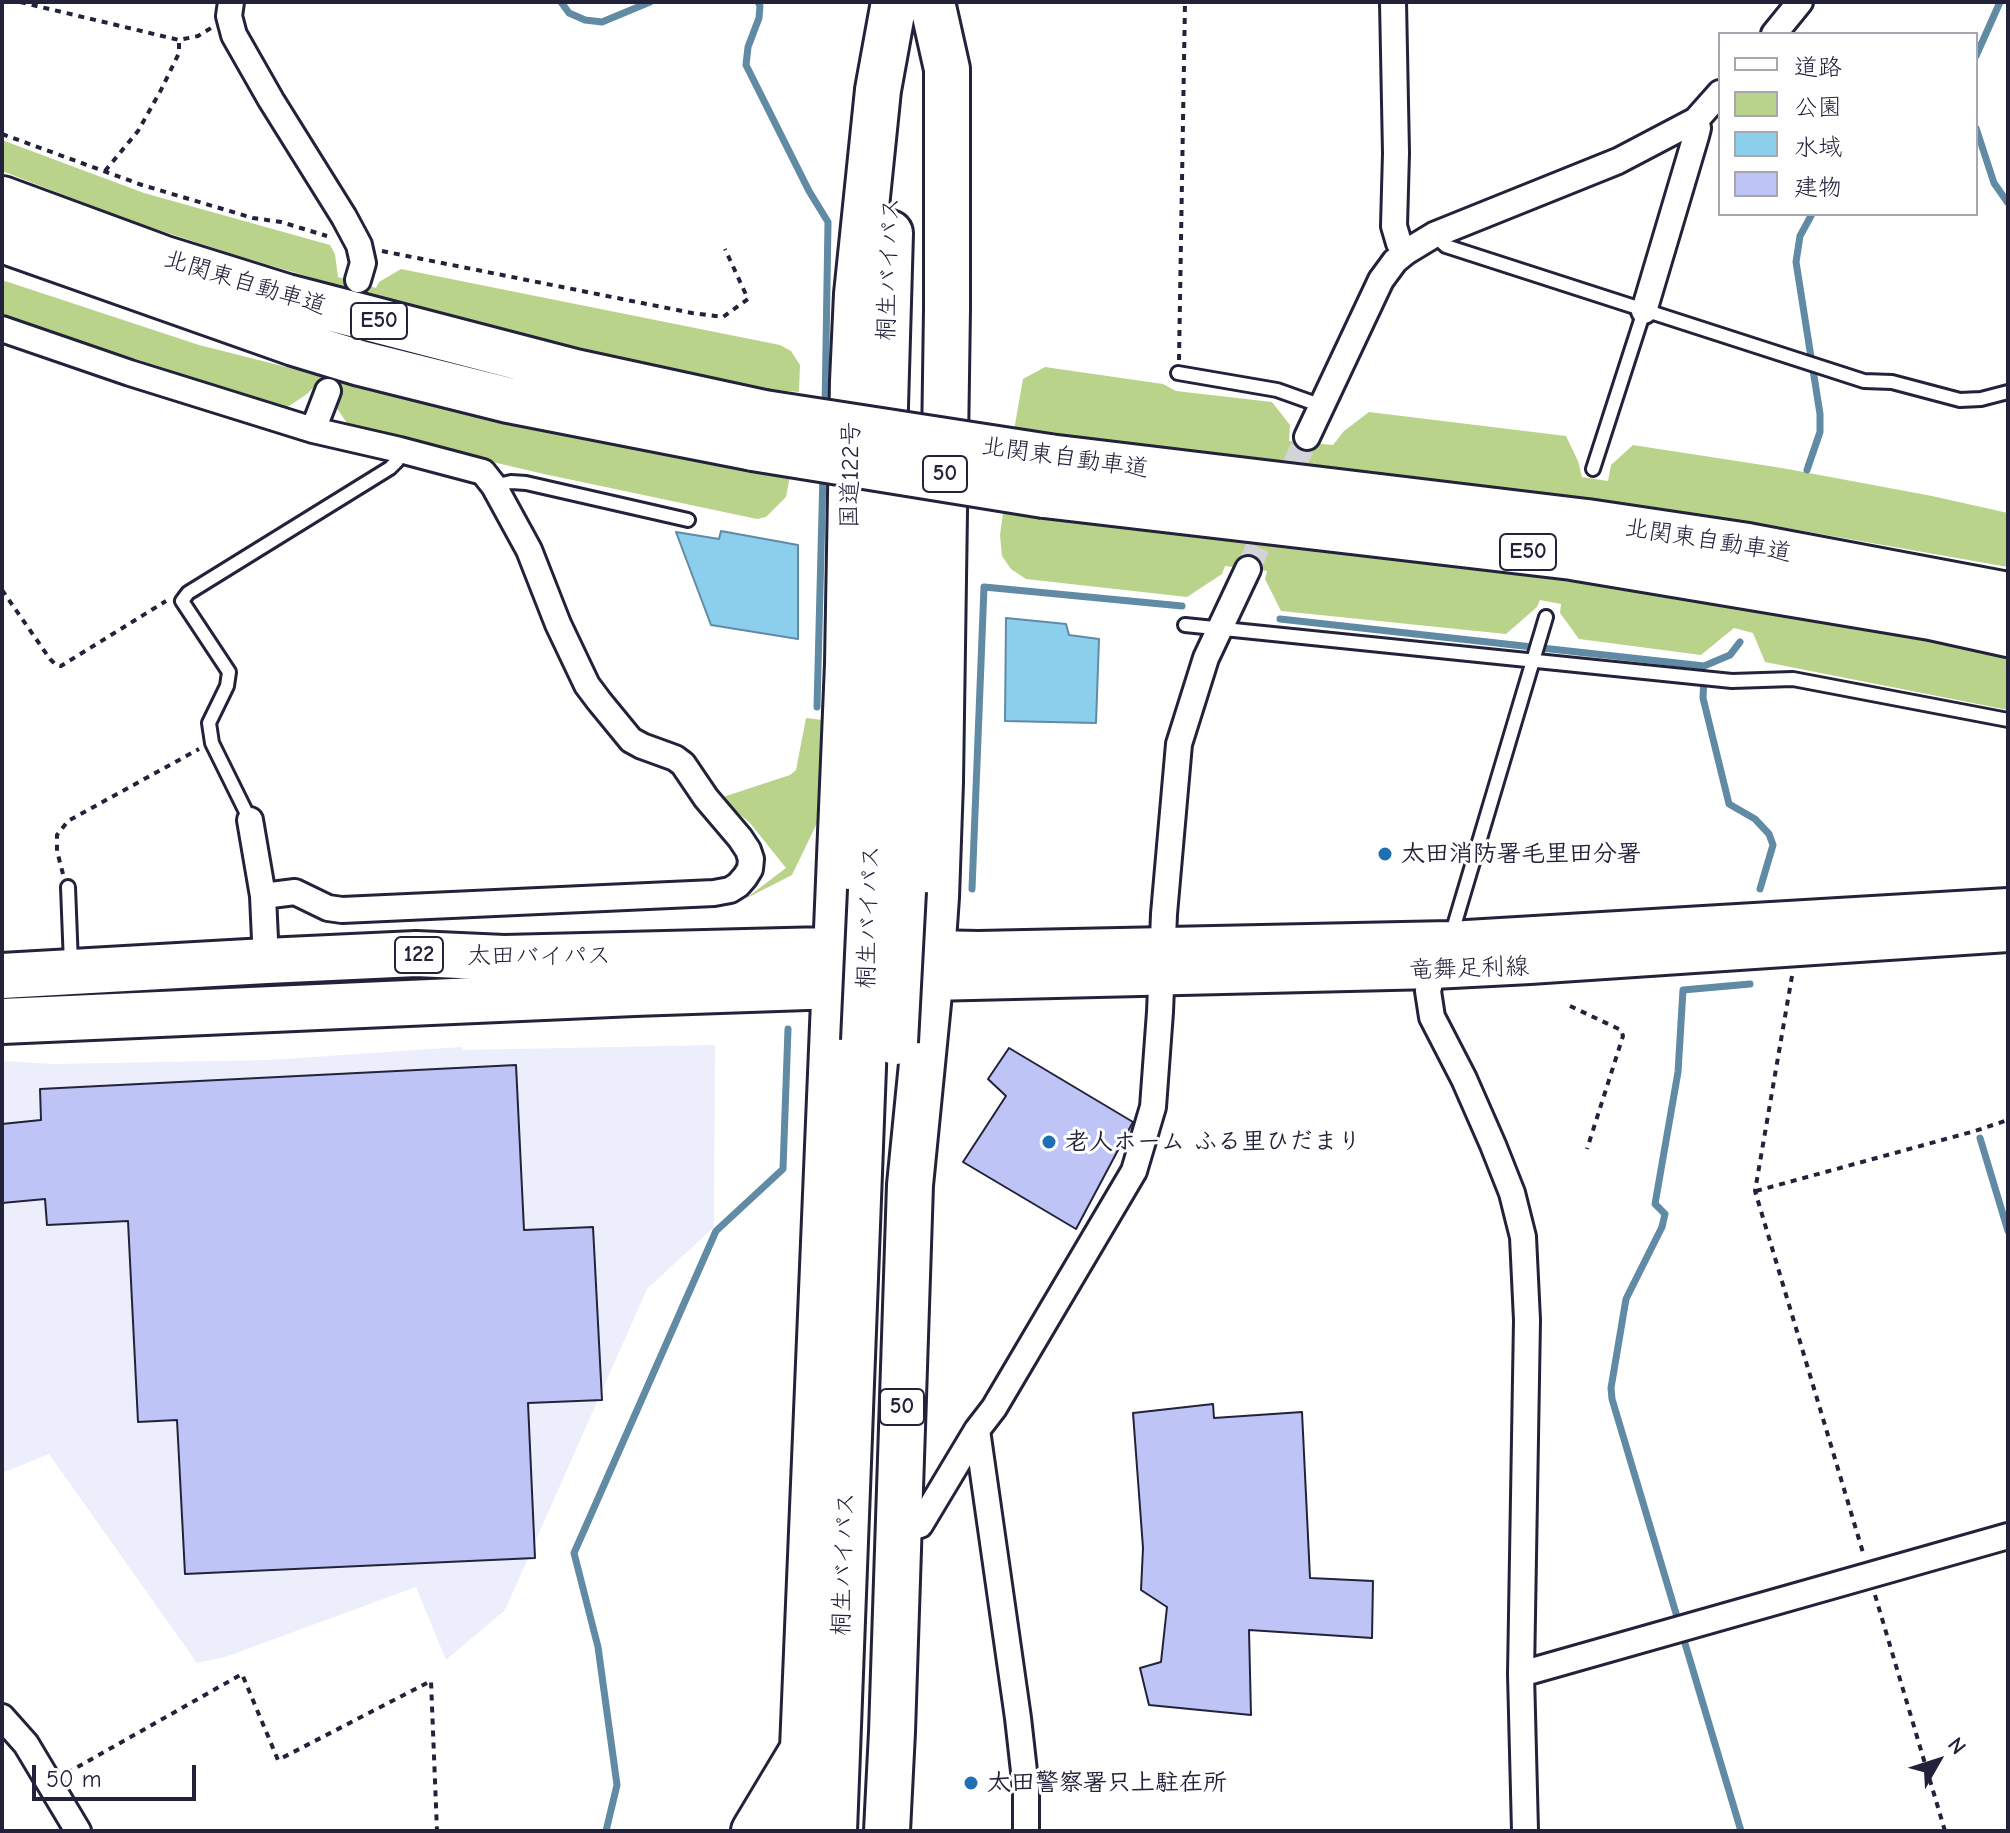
<!DOCTYPE html>
<html>
<head>
<meta charset="utf-8">
<style>
	body { margin:0 }
	#map { position:relative; width:2010px; height:1833px; overflow:hidden; background:#fff; font-family:"Comic Neue","Klee One",sans-serif }
	canvas { display:block }
	.frame { position:absolute; inset:0; border:4px solid #22223b; pointer-events:none }
	.legend { position:absolute; left:1718px; top:32px; width:260px; height:184px; box-sizing:border-box; background:#fff; border:2px solid #a7a7b1; margin:0; padding:10px 14px; list-style:none; font-size:24px; color:#22223b }
	.legend li { display:flex; align-items:center; gap:16px; height:40px }
	.legend b { width:40px; border:2px solid #a7a7b1 }
	.north { position:absolute; left:1898px; top:1721px; width:80px; height:80px; -webkit-text-stroke:6px #fff; paint-order:stroke; rotate:51deg; font-size:22px; font-weight:700; line-height:32px; text-align:center; color:#22223b }
	.north::after { content:''; display:block; margin:auto; width:28px; height:36px; background:#22223b; clip-path:polygon(50% 0,100% 100%,50% 72%,0 100%) }
	.scale { position:absolute; left:32px; top:1765px; width:164px; height:36px; box-sizing:border-box; border:4px solid #22223b; border-top:0; padding-left:10px; font-size:24px; line-height:28px; white-space:nowrap; color:#22223b; -webkit-text-stroke:6px #fff; paint-order:stroke }
</style>
</head>
<body>
<div id="map">
<canvas width="2010" height="1833"></canvas>
<div class="frame"></div>
<ul class="legend">
<li><b style="height:10px;background:#fff"></b>道路</li>
<li><b style="height:22px;background:#bad38a"></b>公園</li>
<li><b style="height:22px;background:#8bcfec"></b>水域</li>
<li><b style="height:22px;background:#bec5f6"></b>建物</li>
</ul>
<div class="north">N</div>
<div class="scale">50 m</div>
</div>
<script>
const ctx = document.querySelector('canvas').getContext('2d');
ctx.lineJoin = 'round';
function fill(path, color) { ctx.fillStyle = color; ctx.fill(path, 'evenodd'); }
const poly = rows => new Path2D(rows.map(r => 'M' + r).join(''));
function trace(path, color, width, dash) { ctx.strokeStyle = color; ctx.lineWidth = width; ctx.lineCap = dash ? 'butt' : 'round'; ctx.setLineDash(dash || []); ctx.stroke(path); }
function drawText(font, color, halo, rows, align = 'center') {
  ctx.font = font + ' "Comic Neue","Klee One",sans-serif'; ctx.lineWidth = 6; ctx.setLineDash([]); ctx.textBaseline = 'middle'; ctx.strokeStyle = halo; ctx.fillStyle = color; for (const [text, x, y, turn = 0] of rows) {
    ctx.save(); ctx.translate(x, y); ctx.rotate((+turn || 0) * Math.PI / 180); ctx.textAlign = isNaN(turn) ? turn : align; if (halo) ctx.strokeText(text, 0, 0); ctx.fillText(text, 0, 0); ctx.restore();
  }
}
const built = poly([
	[715,1045,714,1227,647,1289,505,1610,446,1660,416,1587,225,1657,197,1663,49,1454,2,1473,2,1061,54,1064,269,1060,461,1047,464,1050]
]);
const green = poly([
	[2,140,144,193,330,245,335,254,338,277,376,288,379,282,401,269,780,345,791,351,800,365,799,392,774,390,643,363,476,322,344,287,235,255,128,220,2,171],
	[2,280,199,345,342,381,760,473,762,464,791,471,786,497,766,517,757,519,544,474,351,429,334,404,337,393,314,387,307,394,286,408,2,315],
	[1045,367,1163,384,1176,391,1272,402,1290,425,1289,441,1333,445,1344,431,1369,412,1566,436,1578,461,1582,477,1608,481,1611,465,1633,445,1782,468,1932,496,2008,513,2008,567,1758,523,1602,502,1043,432,1042,437,1014,430,1023,379],
	[1004,506,1292,545,1655,591,2008,652,2008,710,1765,662,1753,633,1734,628,1701,655,1579,639,1560,613,1561,604,1540,600,1537,607,1506,634,1281,611,1265,579,1267,571,1225,566,1222,574,1187,597,1026,579,1011,569,1002,556,1000,535],
	[806,718,822,720,819,819,792,875,745,899,786,868,750,823,720,798,790,775,796,770]
]);
const water = poly([
	[721,531,798,545,798,639,711,625,676,532,719,539,721,531],
	[1006,618,1066,624,1069,635,1099,639,1096,723,1005,721,1006,618]
]);
const stream = poly([
	[561,2,569,13,585,20,602,22,650,2],
	[758,2,760,6,759,18,748,47,746,65,809,191,828,222,825,409],
	[1976,56,2000,2],
	[1976,128,1994,183,2008,203],
	[1807,470,1820,432,1820,414,1796,262,1800,236,1812,214],
	[1280,619,1704,666,1730,655,1740,642],
	[1704,676,1703,698,1729,804,1755,819,1769,834,1773,845,1760,889],
	[817,707,823,473],
	[972,889,984,587,1182,606],
	[1980,1138,2008,1231],
	[606,1831,617,1785,598,1647,574,1553,716,1231,783,1169,788,1029],
	[1741,1831,1612,1399,1611,1388,1626,1299,1662,1227,1665,1214,1655,1204,1678,1072,1683,990,1750,984]
]);
const building = poly([
	[1009,1048,1133,1122,1076,1229,963,1162,1006,1096,988,1079,1009,1048],
	[516,1065,524,1230,593,1227,602,1400,528,1403,535,1558,185,1574,177,1420,138,1422,128,1221,47,1225,45,1199,2,1203,2,1124,41,1120,40,1089,516,1065],
	[1213,1404,1214,1418,1302,1412,1310,1578,1373,1581,1372,1638,1249,1630,1251,1715,1149,1705,1140,1668,1161,1662,1167,1607,1141,1590,1143,1548,1133,1413,1213,1404]
]);
const streetTunnel = poly([
	[1248,569,1307,437]
]);
const path = poly([
	[20,2,179,40,198,36,211,28],
	[2,134,142,185,253,218,281,222,327,236],
	[105,171,138,131,161,90,179,53,179,40],
	[382,251,692,313,723,317,748,299,725,249],
	[1179,360,1185,2],
	[2,590,50,659,56,665,61,666,166,601],
	[63,874,57,851,57,835,68,821,199,749],
	[1792,976,1755,1191,1864,1556],
	[1570,1006,1621,1030,1623,1036,1587,1149],
	[1756,1191,1975,1131,2008,1120],
	[1875,1595,1945,1831],
	[67,1773,242,1674,278,1760,431,1681,437,1831]
]);
const lane = poly([
	[1434,235,1446,246,1864,381,1892,382,1960,400,1981,399,2008,392],
	[1178,373,1277,390,1322,406],
	[1593,469,1644,311],
	[494,486,511,482,526,483,688,520],
	[1185,625,1732,681,1793,679,2008,720],
	[250,820,212,743,209,723,227,686,229,672,182,601,188,593,390,468,397,461,400,450],
	[68,887,71,964],
	[1451,936,1546,617]
]);
const street = poly([
	[231,2,229,16,234,35,271,100,344,217,359,245,363,263,358,280],
	[1393,2,1396,153,1394,226,1399,243,1406,252],
	[1774,34,1800,2],
	[1644,311,1696,136,1698,128,1696,120],
	[2,329,130,373,313,430,400,450,483,472,494,486,529,550,558,624,587,685,599,701,631,740,642,746,675,758,683,764,706,798,740,838,748,850,751,859,750,869,745,877,738,885,730,890,714,893,342,910,328,908,295,892,263,896],
	[313,430,328,391],
	[1307,437,1381,280,1395,261,1406,252,1434,235,1618,161,1696,120,1720,93],
	[250,820,263,896,266,961],
	[1439,959,1433,971,1428,991,1432,1017,1464,1079,1493,1145,1512,1193,1523,1237,1527,1320,1521,1674,1525,1831],
	[977,1430,1018,1718,1026,1789,1026,1831],
	[897,1532,920,1525,977,1430,994,1408,1134,1171,1153,1107,1160,1012,1164,914,1179,744,1206,658,1248,569],
	[1521,1674,2008,1536],
	[2,1717,26,1744,78,1831]
]);
const secondary = poly([
	[932,948,978,949,1450,939,2008,906],
	[930,983,1433,971,1530,966,2008,934]
]);
const highway = poly([
	[2,199,162,258,287,297,575,372,764,413],
	[2,240,294,343,360,363,508,400,753,448],
	[1049,457,1587,522,1748,546,2008,595],
	[1044,495,1572,557,1931,617,2008,634],
	[871,890,890,233],
	[903,891,915,460],
	[2,976,266,961,416,954,504,958,866,949],
	[2,1021,634,993,864,985],
	[754,1831,802,1751],
	[802,1831,803,1749,848,664,853,381,857,294,878,90,894,2],
	[834,1831,864,1041],
	[887,1831,892,1732,910,1185,930,983,936,897,940,782,947,309,947,69,932,2]
]);
const highwayBridge = poly([
	[764,413,1049,457],
	[753,448,1044,495],
	[864,1041,871,890],
	[895,1042,903,891]
]);
const markers = [
	[1385,854,8,"#1f6fb2"],
	[1049,1142,8,"#1f6fb2"],
	[971,1783,8,"#1f6fb2"]
];
const shields = [
	[379,321,56],
	[945,474,44],
	[1528,552,56],
	[419,955,48],
	[902,1407,44]
];
const shieldNames = [
	["E50",379,321],
	["50",945,474],
	["E50",1528,552],
	["122",419,955],
	["50",902,1407]
];
const streetNames = [
	["桐生バイパス",889,269,-88],
	["北関東自動車道",245,283,17],
	["北関東自動車道",1065,458,8],
	["国道122号",851,475,-89],
	["北関東自動車道",1708,541,9],
	["桐生バイパス",869,917,-88],
	["太田バイパス",539,956],
	["竜舞足利線",1469,969,-2],
	["桐生バイパス",844,1564,-88]
];
const poiNames = [
	["太田消防署毛里田分署",1401,854],
	["老人ホーム ふる里ひだまり",1065,1142],
	["太田警察署只上駐在所",987,1783]
];
fill(built, '#eceefc');
fill(green, '#bad38a');
fill(water, '#8bcfec');
trace(water, '#618aa5', 2);
trace(stream, '#618aa5', 7);
fill(building, '#bec5f6');
trace(building, '#22223b', 2);
trace(streetTunnel, '#d3d3d8', 24, [24, 12]);
trace(lane, '#22223b', 18);
trace(street, '#22223b', 30);
trace(secondary, '#22223b', 40);
trace(highway, '#22223b', 50);
trace(path, '#22223b', 4, [6, 6]);
trace(lane, '#fff', 12);
trace(street, '#fff', 24);
trace(secondary, '#fff', 34);
trace(highway, '#fff', 44);
trace(highwayBridge, '#22223b', 50, []);
trace(highwayBridge, '#fff', 44);
for (const [x, y, r, color] of markers) { const dot = new Path2D(); dot.arc(x, y, r, 0, 2 * Math.PI); ctx.fillStyle = color; ctx.fill(dot); trace(dot, '#fff', 3); }
for (const [x, y, w] of shields) { const box = new Path2D(); box.roundRect(x - w / 2, y - 18, w, 36, 6); ctx.fillStyle = '#fff'; ctx.fill(box); trace(box, '#22223b', 2); }
drawText('bold 22px', '#22223b', null, shieldNames);
drawText('24px', '#22223b', '#fff', streetNames);
drawText('bold 24px', '#22223b', '#fff', poiNames, 'left');
</script>
</body>
</html>
